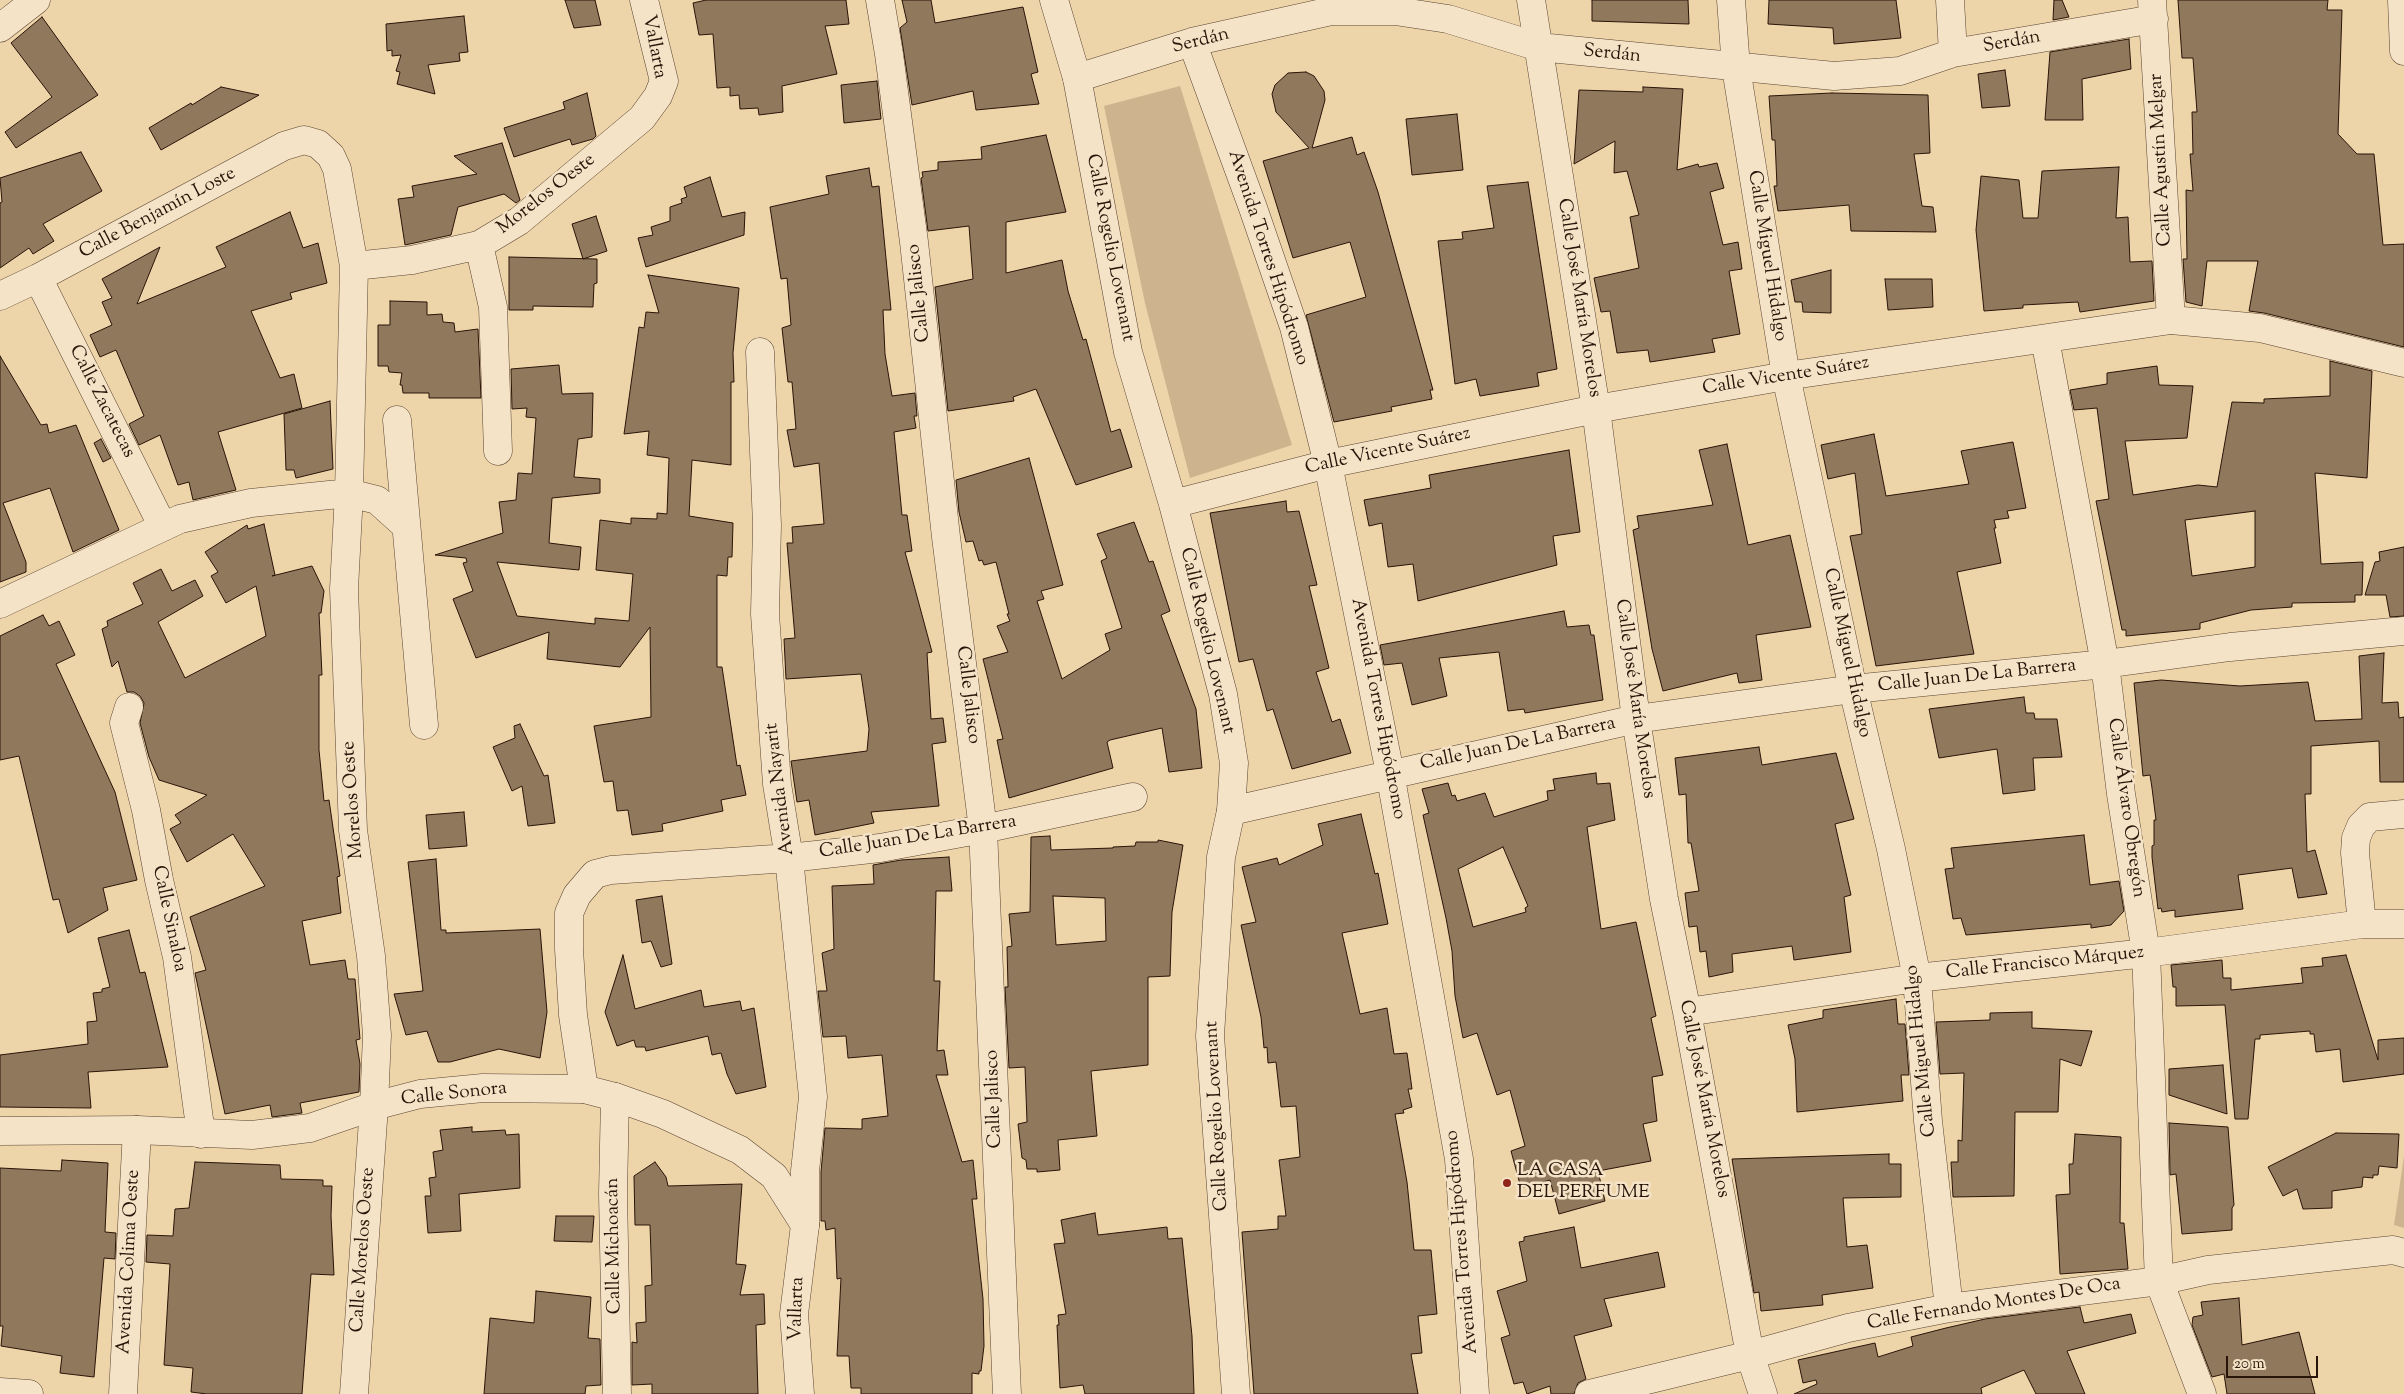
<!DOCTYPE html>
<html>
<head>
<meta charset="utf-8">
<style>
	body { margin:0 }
	#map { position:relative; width:2404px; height:1394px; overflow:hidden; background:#eed4a9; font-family:"Sorts Mill Goudy",serif }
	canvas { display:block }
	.scale { position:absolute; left:2226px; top:1356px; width:92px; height:22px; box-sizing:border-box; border:2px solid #291409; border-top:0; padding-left:6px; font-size:15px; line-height:18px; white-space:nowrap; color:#291409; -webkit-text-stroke:4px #f4e3c7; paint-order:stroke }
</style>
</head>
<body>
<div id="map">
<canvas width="2404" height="1394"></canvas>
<div class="scale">20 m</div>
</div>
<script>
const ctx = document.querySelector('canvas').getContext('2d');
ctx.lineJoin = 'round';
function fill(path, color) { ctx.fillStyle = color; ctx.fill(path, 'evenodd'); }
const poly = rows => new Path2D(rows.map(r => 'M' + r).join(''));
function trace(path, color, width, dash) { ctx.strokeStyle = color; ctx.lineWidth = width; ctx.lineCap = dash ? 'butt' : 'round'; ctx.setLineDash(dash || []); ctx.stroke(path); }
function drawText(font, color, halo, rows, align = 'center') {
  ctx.font = font + ' "Sorts Mill Goudy",serif'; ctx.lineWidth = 5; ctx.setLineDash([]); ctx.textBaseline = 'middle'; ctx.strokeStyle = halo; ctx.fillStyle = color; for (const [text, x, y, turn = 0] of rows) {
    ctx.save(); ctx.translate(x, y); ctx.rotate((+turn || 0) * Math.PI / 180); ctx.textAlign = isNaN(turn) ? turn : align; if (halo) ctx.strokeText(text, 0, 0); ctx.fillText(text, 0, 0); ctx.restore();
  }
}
const green = poly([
	[1180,86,1292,445,1190,478,1145,303,1104,106],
	[2404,1156,2404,1228,2394,1225]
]);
const building = poly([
	[565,0,595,0,601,25,574,28,565,0],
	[706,0,846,0,849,24,825,26,837,74,782,86,783,112,759,115,758,108,740,109,739,95,730,96,730,87,717,88,713,34,699,35,693,3,706,0],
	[902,0,931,0,935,23,1023,7,1038,72,1031,74,1039,104,976,110,973,91,912,105,900,28,907,22,902,0],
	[1592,0,1688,0,1689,24,1592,21,1592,0],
	[1769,0,1896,0,1901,38,1834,44,1833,28,1768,24,1769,0],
	[2054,0,2062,0,2069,17,2053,20,2054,0],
	[2178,0,2328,0,2327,10,2342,10,2338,134,2357,154,2374,154,2383,245,2404,244,2404,347,2264,313,2249,311,2258,261,2207,261,2202,306,2186,302,2183,259,2187,259,2186,190,2193,191,2190,154,2193,154,2192,112,2197,112,2193,58,2182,58,2178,0],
	[464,16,468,52,459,53,460,61,428,65,435,94,397,84,400,72,396,71,401,55,392,56,392,50,387,51,386,24,464,16],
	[42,17,98,95,16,148,5,132,52,97,11,43,42,17],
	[2129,39,2131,69,2082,79,2083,120,2045,120,2050,52,2129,39],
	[2005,70,2010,106,1982,108,1978,74,2005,70],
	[1306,72,1314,76,1324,91,1325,100,1312,148,1352,137,1357,155,1364,152,1378,192,1433,390,1430,390,1432,399,1391,407,1392,411,1334,422,1306,315,1366,297,1350,242,1293,258,1263,161,1309,148,1276,112,1272,94,1275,85,1288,73,1306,72],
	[877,81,881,119,844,123,841,85,877,81],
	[221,87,259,95,161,150,149,128,191,103,192,105,221,87],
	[1643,87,1683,89,1677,170,1698,164,1699,167,1717,163,1724,188,1710,192,1723,245,1738,242,1742,269,1729,271,1740,334,1712,339,1715,352,1650,362,1648,350,1617,353,1610,311,1601,312,1594,278,1639,268,1630,217,1639,215,1627,171,1614,173,1615,141,1574,164,1579,90,1643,92,1643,87],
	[587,93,596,136,593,139,572,145,570,139,514,157,504,128,565,109,563,102,587,93],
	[1832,93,1928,95,1930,153,1914,154,1922,206,1933,207,1936,232,1851,231,1849,205,1778,211,1774,186,1777,186,1775,140,1772,140,1769,96,1832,93],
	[1457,114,1463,170,1412,175,1406,119,1457,114],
	[1046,135,1066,212,1006,222,1006,273,1062,260,1068,291,1083,340,1086,339,1111,432,1120,429,1132,467,1076,485,1036,389,1013,397,1014,401,948,411,935,287,973,279,969,226,928,231,921,178,923,177,922,172,938,170,938,162,982,159,981,147,1046,135],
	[502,143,520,200,516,203,504,194,458,207,451,235,405,245,398,199,414,197,412,186,477,174,454,156,502,143],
	[81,152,102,191,43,224,54,241,33,254,29,248,0,268,0,203,2,202,0,178,81,152],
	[2119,167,2116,218,2128,217,2130,262,2152,261,2154,301,2080,312,2078,302,2023,305,2023,308,1984,311,1976,230,1981,176,2019,180,2023,218,2038,218,2042,171,2119,167],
	[869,168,872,187,879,186,891,310,883,310,885,354,892,396,915,393,917,416,914,416,916,428,894,432,902,515,907,515,912,551,905,552,932,652,927,653,931,719,943,718,946,742,932,744,939,806,871,812,874,823,815,835,809,800,797,802,791,761,867,751,869,729,861,674,786,679,784,639,795,638,787,543,793,543,792,527,824,524,819,463,794,467,787,430,796,429,792,382,788,382,782,328,791,325,787,278,781,279,770,207,829,194,826,176,869,168],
	[710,177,722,217,745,212,744,235,646,267,638,238,653,235,651,227,670,221,670,207,682,203,681,199,687,197,684,187,710,177],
	[1528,182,1557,369,1537,373,1539,386,1480,396,1476,379,1455,384,1438,241,1463,239,1462,232,1494,228,1487,186,1528,182],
	[290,212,303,248,318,243,327,283,290,293,292,299,251,311,280,378,294,374,302,408,218,432,236,490,193,500,189,482,178,485,160,435,139,445,129,424,144,416,116,350,100,357,90,335,112,325,102,302,112,298,102,279,160,247,137,304,226,267,216,247,290,212],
	[596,216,607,251,583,259,572,224,596,216],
	[509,257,597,259,597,283,594,284,593,307,533,306,533,310,509,310,509,257],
	[1831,270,1831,313,1803,312,1802,302,1795,302,1791,280,1831,270],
	[648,275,739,288,733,353,734,382,731,382,731,465,692,460,689,516,733,523,732,557,728,557,727,576,717,575,717,667,722,667,737,766,740,765,746,795,721,800,723,811,662,824,663,831,632,835,628,810,617,811,613,781,604,782,594,726,651,717,650,627,620,667,547,659,549,632,476,658,453,599,473,591,463,563,467,562,466,558,435,555,503,533,499,502,516,500,518,473,532,474,536,418,526,417,527,408,512,409,511,369,559,365,562,394,593,393,592,437,578,439,574,477,600,479,600,493,552,498,549,543,581,547,579,570,497,562,517,616,595,624,595,618,629,621,633,574,596,570,600,520,631,524,631,518,657,519,657,513,667,514,669,458,647,455,649,431,624,434,639,327,644,328,646,312,659,313,648,275],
	[1885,279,1932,279,1933,307,1888,310,1885,279],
	[390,301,427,302,427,315,442,314,443,322,454,323,455,332,478,329,481,398,429,398,429,393,403,393,402,385,400,385,402,373,389,372,388,366,378,366,378,325,390,325,390,301],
	[0,356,41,425,47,424,49,433,76,425,119,530,73,552,50,488,3,503,26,562,26,572,0,582,0,356],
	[2330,361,2372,371,2367,478,2315,473,2321,564,2363,562,2362,595,2355,595,2355,602,2292,603,2292,607,2251,610,2200,623,2200,629,2126,636,2126,630,2122,630,2096,501,2109,499,2097,408,2074,410,2070,390,2107,384,2107,373,2157,366,2159,385,2193,386,2187,438,2125,441,2133,495,2198,485,2217,487,2232,402,2264,403,2264,399,2330,396,2330,361],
	[2255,511,2255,567,2192,576,2185,520,2255,511],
	[330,401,333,469,296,478,294,470,286,470,284,414,330,401],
	[1874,434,1886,496,1969,484,1961,451,2013,442,2026,508,2007,511,2009,518,1994,520,1996,528,1994,528,2001,563,1957,572,1974,654,1876,666,1850,536,1862,534,1855,473,1828,479,1821,445,1874,434],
	[101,439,111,458,103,462,94,443,101,439],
	[1727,444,1748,545,1790,535,1811,627,1756,635,1762,680,1739,683,1737,673,1663,691,1652,649,1633,530,1639,528,1637,516,1713,505,1699,450,1727,444],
	[1569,450,1580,532,1553,536,1557,565,1418,601,1413,564,1388,567,1382,523,1369,526,1364,500,1431,488,1429,475,1569,450],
	[1029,458,1063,585,1041,591,1044,599,1037,601,1062,679,1110,650,1105,634,1122,628,1101,561,1107,558,1097,534,1134,522,1149,562,1153,561,1170,611,1161,615,1196,709,1202,768,1169,772,1162,728,1110,740,1107,742,1113,768,1009,798,997,740,1003,739,983,659,1008,652,997,626,1010,621,1007,614,1009,614,996,562,984,565,982,560,979,561,973,541,966,542,959,512,956,480,1029,458],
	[1286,501,1287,512,1299,511,1317,585,1309,586,1329,668,1316,672,1332,722,1340,719,1351,753,1292,769,1273,709,1267,711,1253,659,1239,662,1210,513,1286,501],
	[264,524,275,575,272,576,312,566,324,591,321,613,319,613,322,675,319,675,319,750,324,801,329,800,340,876,337,877,341,913,302,921,310,965,345,960,348,979,355,979,360,1039,356,1040,360,1064,359,1092,300,1103,302,1113,272,1117,270,1105,225,1114,195,973,206,970,190,917,265,886,233,834,187,862,170,829,181,823,175,815,207,795,159,780,149,757,140,723,144,703,140,696,134,692,127,692,118,661,112,667,102,629,108,626,107,621,143,604,133,583,161,569,172,591,195,580,203,596,158,622,185,678,266,636,256,586,226,603,211,576,218,572,205,552,247,525,248,529,264,524],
	[2404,547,2404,616,2390,617,2386,595,2365,595,2375,562,2380,561,2379,552,2404,547],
	[1564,611,1567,627,1589,625,1591,635,1594,635,1603,700,1525,713,1524,709,1508,711,1499,652,1439,658,1447,696,1412,705,1402,663,1384,665,1380,645,1564,611],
	[43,615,49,626,59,621,75,655,56,664,115,792,137,880,103,888,108,910,68,933,59,899,53,900,19,756,0,760,0,636,43,615],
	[2384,653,2382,703,2398,702,2399,718,2404,717,2404,782,2380,782,2379,741,2311,746,2311,794,2305,794,2307,852,2315,850,2327,894,2298,898,2292,868,2238,875,2243,909,2175,917,2175,910,2162,912,2161,908,2158,909,2152,857,2152,846,2154,845,2154,820,2156,820,2152,788,2150,775,2143,776,2134,683,2161,680,2240,686,2308,682,2315,721,2362,719,2359,656,2384,653],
	[2024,697,2026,713,2034,713,2035,719,2057,719,2062,757,2033,758,2035,790,2003,794,1997,749,1939,758,1929,709,2024,697],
	[520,724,544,776,548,775,555,823,528,826,522,786,512,791,493,747,515,738,514,726,520,724],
	[1759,747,1762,765,1836,753,1854,819,1835,824,1851,895,1844,897,1851,952,1794,960,1792,946,1732,954,1733,972,1709,977,1706,951,1700,952,1697,926,1689,927,1685,893,1699,891,1691,843,1688,843,1686,794,1679,795,1675,758,1759,747],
	[1596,773,1597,784,1610,783,1615,820,1587,827,1601,929,1636,922,1656,1016,1651,1018,1663,1075,1652,1077,1657,1121,1643,1124,1651,1161,1598,1171,1605,1201,1559,1214,1550,1180,1521,1188,1511,1151,1525,1146,1510,1090,1497,1095,1477,1033,1463,1038,1455,996,1452,951,1446,918,1423,815,1429,813,1422,789,1448,783,1452,796,1455,795,1457,801,1485,793,1494,817,1548,800,1547,791,1555,790,1553,779,1596,773],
	[1503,847,1528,906,1525,908,1526,912,1473,927,1458,869,1503,847],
	[464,812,467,846,429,849,426,815,464,812],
	[1361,814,1375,874,1378,873,1388,924,1342,933,1360,1014,1387,1008,1394,1054,1407,1053,1412,1089,1408,1089,1412,1107,1403,1110,1404,1113,1395,1114,1407,1182,1414,1250,1431,1250,1437,1314,1418,1316,1422,1353,1411,1354,1418,1394,1254,1394,1242,1232,1278,1229,1278,1216,1286,1216,1279,1160,1300,1157,1296,1106,1281,1107,1276,1062,1268,1063,1267,1047,1264,1048,1261,1017,1241,925,1256,922,1242,867,1277,858,1279,865,1323,845,1318,824,1361,814],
	[2084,835,2090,885,2119,881,2124,911,2111,925,2091,928,2091,924,1966,935,1961,918,1953,919,1945,869,1954,868,1951,848,2084,835],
	[1050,836,1051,850,1113,848,1113,847,1135,846,1136,842,1158,842,1158,840,1183,845,1172,912,1170,976,1148,977,1148,1065,1091,1071,1097,1136,1058,1140,1060,1170,1037,1172,1037,1169,1027,1169,1026,1160,1022,1158,1018,1124,1027,1122,1025,1067,1009,1068,1005,987,1008,987,1007,947,1012,946,1009,914,1030,912,1031,837,1050,836],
	[1053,896,1105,898,1106,941,1056,945,1053,896],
	[949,857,952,891,936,891,934,981,940,981,937,1051,944,1050,948,1075,936,1075,962,1162,973,1160,977,1199,972,1199,983,1299,984,1346,981,1371,979,1371,979,1374,972,1373,972,1394,861,1394,861,1388,851,1388,849,1356,837,1356,841,1278,837,1279,835,1228,826,1230,825,1221,821,1221,821,1172,825,1128,862,1129,862,1119,888,1116,882,1055,848,1058,846,1036,823,1037,818,991,827,991,822,953,834,949,832,886,874,884,873,865,901,860,949,857],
	[436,859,441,930,446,930,446,933,540,929,547,1012,540,1058,499,1049,450,1062,438,1062,427,1031,406,1035,394,994,423,991,408,862,436,859],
	[662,896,672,964,661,967,651,941,642,943,636,900,662,896],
	[129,930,140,973,145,972,168,1067,88,1072,91,1108,0,1107,0,1055,88,1044,87,1022,97,1021,93,993,102,992,102,989,110,987,98,938,129,930],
	[623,955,635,1009,701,990,704,1007,740,1001,742,1011,754,1008,766,1087,736,1094,727,1074,721,1053,712,1055,708,1036,646,1051,645,1047,636,1047,634,1040,617,1046,605,1012,623,955],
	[2346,955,2378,1060,2378,1040,2404,1038,2404,1074,2343,1082,2340,1049,2316,1052,2314,1034,2310,1034,2310,1031,2260,1035,2260,1039,2255,1039,2248,1119,2235,1119,2225,1005,2176,1006,2176,987,2173,987,2171,965,2222,960,2223,978,2231,978,2231,990,2303,983,2301,968,2323,966,2322,958,2346,955],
	[1896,999,1898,1024,1905,1024,1909,1075,1901,1075,1903,1101,1797,1112,1795,1059,1788,1025,1823,1018,1823,1010,1896,999],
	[2032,1012,2032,1028,2092,1031,2081,1066,2060,1059,2058,1112,2015,1112,2014,1196,1953,1197,1951,1162,1958,1162,1958,1140,1962,1141,1964,1073,1940,1074,1936,1022,1990,1020,1990,1013,2032,1012],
	[2223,1065,2227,1114,2169,1095,2169,1069,2223,1065],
	[2169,1123,2228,1127,2234,1205,2232,1208,2232,1230,2182,1234,2176,1174,2170,1175,2169,1123],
	[472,1127,472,1132,505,1130,506,1135,519,1134,520,1188,459,1194,461,1231,428,1233,425,1196,431,1196,429,1178,436,1177,433,1152,443,1150,440,1130,472,1127],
	[2336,1133,2399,1134,2397,1168,2379,1166,2378,1175,2373,1175,2373,1178,2363,1177,2362,1187,2332,1191,2332,1208,2303,1209,2297,1189,2283,1196,2268,1167,2336,1133],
	[2075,1134,2121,1137,2120,1223,2124,1223,2128,1269,2060,1274,2056,1195,2070,1194,2069,1164,2073,1164,2075,1134],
	[1889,1154,1889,1164,1901,1164,1901,1197,1843,1198,1847,1247,1867,1245,1873,1288,1822,1295,1823,1305,1761,1311,1759,1292,1754,1293,1732,1159,1889,1154],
	[62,1160,108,1163,105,1232,116,1233,115,1259,104,1258,94,1377,60,1373,62,1356,1,1346,3,1326,0,1326,0,1168,61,1171,62,1160],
	[195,1162,280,1165,281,1179,323,1180,323,1186,332,1186,331,1216,334,1275,311,1274,302,1394,207,1394,191,1392,193,1368,164,1365,170,1264,146,1262,147,1235,173,1236,175,1209,189,1208,195,1162],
	[655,1162,666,1177,668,1186,742,1184,736,1264,746,1265,740,1295,764,1294,765,1324,756,1325,758,1394,652,1394,652,1384,632,1385,632,1342,637,1343,636,1323,646,1322,645,1286,652,1285,650,1225,635,1225,634,1176,655,1162],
	[1095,1213,1098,1235,1167,1227,1168,1239,1182,1238,1192,1336,1194,1394,1085,1394,1083,1385,1060,1388,1057,1325,1059,1325,1058,1315,1066,1314,1054,1244,1065,1243,1061,1220,1095,1213],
	[556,1216,594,1216,592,1242,554,1241,556,1216],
	[1574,1227,1581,1268,1658,1252,1665,1287,1604,1299,1612,1326,1574,1336,1586,1379,1578,1383,1574,1394,1551,1394,1550,1386,1527,1394,1523,1382,1514,1384,1501,1338,1510,1335,1497,1291,1527,1281,1519,1242,1524,1241,1524,1237,1574,1227],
	[536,1291,591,1297,588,1338,600,1339,601,1385,586,1386,585,1394,484,1394,490,1318,534,1323,536,1291],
	[2239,1298,2242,1345,2299,1332,2315,1394,2227,1394,2224,1374,2212,1377,2192,1325,2193,1317,2203,1315,2201,1302,2239,1298],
	[2080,1307,2084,1323,2131,1314,2136,1333,2067,1351,2085,1394,2036,1394,2024,1370,1981,1388,1982,1394,1794,1394,1817,1384,1816,1380,1803,1383,1798,1360,1875,1343,1878,1357,1913,1346,1911,1337,1946,1328,1985,1319,2080,1307]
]);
const minor = poly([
	[880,0,889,54,914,242,946,537,983,829,1007,1394],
	[1531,0,1596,409,1636,719,1664,899,1687,1012,1750,1355,1763,1394],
	[1731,0,1736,68,1786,376,1853,689,1891,849,1917,978,1928,1121,1949,1308],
	[1950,0,1953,53],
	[2152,0,2171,320],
	[2402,0,2404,51],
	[0,28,36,0],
	[1192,42,1253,208,1294,327,1328,464,1390,773,1459,1159,1475,1394],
	[1077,78,1192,42,1331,11,1395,11,1448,19,1539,47,1834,76,1900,71,1953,53,2154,19],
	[479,245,493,307,498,451],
	[354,266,412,260,479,245,519,221,642,118,658,96,664,81,644,0],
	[38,278,163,527],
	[0,296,38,278,284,146,304,140,318,144,331,156,337,169,354,266,349,493,344,589,353,830,371,956,377,1035,374,1106,354,1394],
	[2045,339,2105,664,2121,794,2146,953,2159,1281,2202,1394],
	[760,352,767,525,765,614,777,784,789,858,813,1097,805,1171,805,1225],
	[397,420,424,725],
	[0,604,180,519,251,503,349,493,377,500,406,526],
	[129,707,124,723,146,810,159,880,177,957,201,1134],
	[1231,811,1636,719,1853,689,2105,664,2230,647,2404,631],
	[2362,924,2355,853,2356,838,2361,826,2370,817,2404,814],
	[1687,1012,1917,978,2146,953,2362,924,2404,924],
	[584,1089,573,1015,569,949,569,913,577,895,595,874,611,870,789,858,880,848,983,829,1133,797],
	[615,1097,613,1194,617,1394],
	[0,1392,29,1394],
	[123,1394,137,1130],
	[1589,1394,1750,1355,1848,1328,1949,1308,2159,1281,2208,1270,2393,1250,2404,1253]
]);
const tertiary = poly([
	[1054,0,1077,78,1128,352,1173,504,1223,694,1234,763,1231,811,1221,857,1210,1036,1236,1394],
	[1173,504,1328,464,1596,409,1786,376,2171,320,2260,328,2404,363],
	[0,1131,137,1130,252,1135,310,1128,374,1106,420,1094,483,1088,584,1089,615,1097,663,1114,740,1150,774,1176,805,1225,794,1314,800,1394]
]);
const markers = [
	[1507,1183,5,"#8f2418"]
];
const streetNames = [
	["Serdán",1201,42,-14],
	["Serdán",2012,43,-10],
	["Vallarta",653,47,79],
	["Serdán",1612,55,6],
	["Calle Agustín Melgar",2162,160,-93],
	["Morelos Oeste",547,195,-38],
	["Calle Benjamín Loste",158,214,-28],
	["Calle Rogelio Lovenant",1109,248,79],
	["Calle Miguel Hidalgo",1766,256,81],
	["Avenida Torres Hipódromo",1267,258,72],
	["Calle Jalisco",920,293,-96],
	["Calle José María Morelos",1578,298,81],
	["Calle Vicente Suárez",1786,377,-9],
	["Calle Zacatecas",101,402,63],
	["Calle Vicente Suárez",1388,452,-12],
	["Calle Rogelio Lovenant",1206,641,77],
	["Calle Miguel Hidalgo",1846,653,78],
	["Calle Juan De La Barrera",1977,677,-6],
	["Calle Jalisco",967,695,83],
	["Calle José María Morelos",1634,699,82],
	["Avenida Torres Hipódromo",1377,709,79],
	["Calle Juan De La Barrera",1518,745,-12],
	["Avenida Nayarit",781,789,-97],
	["Morelos Oeste",354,800,-94],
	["Calle Álvaro Obregón",2125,808,82],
	["Calle Juan De La Barrera",918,838,-9],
	["Calle Sinaloa",168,919,78],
	["Calle Francisco Márquez",2045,964,-6],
	["Calle Miguel Hidalgo",1922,1051,-96],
	["Calle Sonora",454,1095,-6],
	["Calle Jalisco",995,1099,-92],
	["Calle José María Morelos",1703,1099,79],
	["Calle Rogelio Lovenant",1218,1116,-93],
	["Avenida Torres Hipódromo",1463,1242,-95],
	["Calle Michoacán",615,1246,-91],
	["Calle Morelos Oeste",364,1250,-86],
	["Avenida Colima Oeste",130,1262,-87],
	["Calle Fernando Montes De Oca",1994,1305,-9],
	["Vallarta",798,1309,-88]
];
const poiNames = [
	["LA CASA",1517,1172],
	["DEL PERFUME",1517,1194]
];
fill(green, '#cdb38e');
fill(building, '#8f785c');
trace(building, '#291409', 1);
trace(minor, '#5a4431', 29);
trace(tertiary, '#5a4431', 29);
trace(minor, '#f4e3c7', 28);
trace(tertiary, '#f4e3c7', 28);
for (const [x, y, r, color] of markers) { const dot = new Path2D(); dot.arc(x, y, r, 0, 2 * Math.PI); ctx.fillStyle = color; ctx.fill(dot); trace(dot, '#f4e3c7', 2); }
drawText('19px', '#291409', '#f4e3c7', streetNames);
drawText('19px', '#291409', '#f4e3c7', poiNames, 'left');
</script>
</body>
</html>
